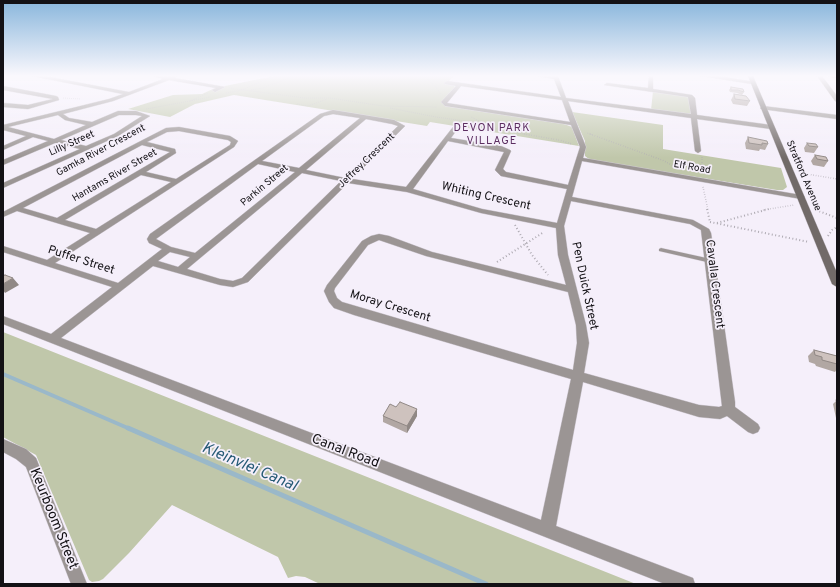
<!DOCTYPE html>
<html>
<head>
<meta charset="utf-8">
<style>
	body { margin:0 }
	#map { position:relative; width:840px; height:587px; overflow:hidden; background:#f5effa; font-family:Overpass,sans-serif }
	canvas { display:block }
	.frame { position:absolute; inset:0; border:4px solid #131115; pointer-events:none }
</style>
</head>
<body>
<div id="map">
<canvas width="840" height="587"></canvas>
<div class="frame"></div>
</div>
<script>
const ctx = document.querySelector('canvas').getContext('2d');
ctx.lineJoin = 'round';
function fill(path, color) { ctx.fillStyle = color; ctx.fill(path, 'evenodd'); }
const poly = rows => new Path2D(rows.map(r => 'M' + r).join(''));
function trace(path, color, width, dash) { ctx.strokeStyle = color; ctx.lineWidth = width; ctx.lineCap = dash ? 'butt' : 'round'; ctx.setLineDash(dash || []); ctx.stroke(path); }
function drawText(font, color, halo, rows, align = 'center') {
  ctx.font = font + ' Overpass,sans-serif'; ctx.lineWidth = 3.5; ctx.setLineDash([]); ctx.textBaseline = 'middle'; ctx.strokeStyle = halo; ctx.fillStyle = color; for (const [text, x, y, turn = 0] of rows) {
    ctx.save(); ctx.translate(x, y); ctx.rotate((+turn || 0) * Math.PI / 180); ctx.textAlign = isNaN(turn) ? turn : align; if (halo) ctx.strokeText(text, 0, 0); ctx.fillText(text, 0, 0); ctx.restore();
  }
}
const green = poly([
	[274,76,454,76,447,83,456,87,442,102,445,106,564,124,572,127,579,146,430,122,427,126,234,95,195,104,170,117,128,109,173,95,202,94,215,88],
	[653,91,686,95,690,98,691,114,651,110],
	[572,112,663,125,663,149,781,168,787,187,783,190,777,190,590,160,585,156,585,141],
	[3,332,636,584,320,584,305,577,296,576,288,578,278,557,172,505,129,553,103,579,99,581,92,582,89,580,36,455,3,437]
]);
const streamFar1 = poly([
	[3,374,130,429]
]);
const stream = poly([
	[128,428,486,584]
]);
const pathFar2 = poly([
	[424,76,436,87,441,95],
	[229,88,305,98,330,98,383,106,437,107],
	[251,90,263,88,294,76],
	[208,93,190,101,210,97],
	[226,93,242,90,273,76],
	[63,98,81,99],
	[297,104,308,106,327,99],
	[390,108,436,117,486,124],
	[146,109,190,101],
	[471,117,499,130,530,135],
	[587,133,593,135]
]);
const pathFar1 = poly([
	[524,134,559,140,572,144],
	[590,134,662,160,676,167],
	[702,157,702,173],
	[801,173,837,179],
	[703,187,708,210],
	[763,210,794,205]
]);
const path = poly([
	[707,209,710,222],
	[816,210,837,218],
	[710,222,809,242],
	[717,223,769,209],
	[515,225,532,255,548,275],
	[828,236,832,230,837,227],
	[497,262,544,232]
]);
const lane = poly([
	[661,248,711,259,714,261,711,263,659,251,659,249,661,248]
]);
const street = poly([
	[32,76,44,76,129,92,163,79,153,76,177,76,175,78,225,87,215,92,212,90,216,88,169,80,113,101,63,114,69,118,92,122,118,111,136,111,150,116,118,136,3,188,3,183,80,149,55,143,3,165,3,160,48,141,33,137,3,150,3,146,26,136,3,130,3,125,109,99,123,94,32,76],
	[58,115,65,120,86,125,54,139,8,127,58,115],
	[119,115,136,115,142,116,114,134,86,146,61,140,119,115],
	[538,76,558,76,566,98,691,114,688,97,604,85,607,83,648,88,649,76,653,76,653,89,692,95,695,98,697,115,771,125,774,127,771,129,697,119,701,151,698,153,695,151,691,118,568,101,586,147,583,158,801,195,805,197,801,199,582,161,572,197,693,220,709,229,711,233,735,402,735,407,758,424,760,428,758,432,753,434,748,432,727,416,720,419,699,417,583,382,556,526,693,578,695,584,665,584,3,324,3,316,51,334,112,287,3,252,3,246,47,260,90,233,17,211,3,217,3,212,166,128,179,127,230,136,238,141,234,147,55,263,118,283,162,249,149,243,147,239,150,234,320,114,333,110,394,120,405,126,352,179,406,187,453,127,455,126,458,128,451,138,501,146,510,150,511,151,503,169,506,172,568,185,580,147,571,125,445,106,441,102,456,86,445,84,444,83,447,81,561,97,554,79,538,76],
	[461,86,562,100,570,122,447,103,461,86],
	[333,114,360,118,299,168,262,161,324,116,333,114],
	[366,119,392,124,398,126,345,178,306,170,366,119],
	[179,131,228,140,231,142,230,145,176,179,146,172,176,153,175,149,147,142,167,132,179,131],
	[448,141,504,152,495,170,501,176,567,189,557,223,482,209,413,189,448,141],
	[142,145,170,152,57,218,23,208,142,145],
	[258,164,295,172,195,253,171,247,156,239,258,164],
	[302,173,341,181,242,278,233,281,220,279,187,269,302,173],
	[141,175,171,182,96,229,65,220,141,175],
	[348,183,407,192,481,213,556,228,558,255,566,285,432,252,389,236,379,234,371,236,362,241,327,285,324,291,329,302,334,308,354,315,571,379,541,520,61,338,153,266,220,285,233,287,248,282,348,183],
	[571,201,690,224,701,230,722,406,719,407,699,405,584,373,589,343,586,325,568,255,564,226,571,201],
	[379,240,426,256,568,292,576,325,577,343,573,370,342,302,337,298,334,291,335,288,368,245,379,240],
	[170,252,190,257,178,267,158,261,170,252],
	[701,76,718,76,755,82,752,84,701,76],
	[817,76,822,76,837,96,837,102,835,101,817,76],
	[828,76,837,76,837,78,830,77,828,76],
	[3,86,56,96,58,97,59,100,28,109,3,107,3,103,28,105,53,99,3,90,3,86],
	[763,106,837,115,837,119,761,109,760,108,763,106],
	[3,439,26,449,36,458,87,584,71,584,26,467,16,459,3,452,3,439]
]);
const secondary = poly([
	[748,76,753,76,837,273,837,287,832,284,748,76]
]);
const wall = poly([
	[731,87,744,92,742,95,737,93,730,92,729,90],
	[734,94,750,101,747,106,733,104,731,100],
	[748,137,768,144,765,150,760,149,759,151,746,149,745,143],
	[807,143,818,147,814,153,805,152,804,148],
	[815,155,828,161,824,167,813,165,811,161],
	[814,350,837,356,837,369,835,372,816,366,815,364,809,362,808,356],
	[837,399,837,418,836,418,833,404,836,401,835,400],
	[396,407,417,409,417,416,407,433,383,422,383,416]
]);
const shadedWall = poly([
	[13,278,19,285,5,293,3,290,3,284],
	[417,409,417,416,407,433,407,426]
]);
const building = poly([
	[731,87,743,89,744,92,738,90,731,90,731,87],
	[734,94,746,96,750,101,735,99,734,94],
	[748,137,767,141,768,144,762,143,762,145,749,143,748,137],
	[807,143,816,144,818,147,809,146,807,143],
	[815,155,826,157,828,161,817,159,815,155],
	[5,275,13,278,3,284,3,276,5,275],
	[814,350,837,356,837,364,822,360,822,357,815,355,814,350],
	[400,402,417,409,407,426,383,416,390,404,396,407,400,402]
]);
const farStreetnames = [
	["Lilly Street",72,144,-24],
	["Gamka River Crescent",101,151,-28],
	["Jeffrey Crescent",367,161,-44],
	["Elf Road",692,168,10],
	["Hantams River Street",115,176,-30],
	["Stratford Avenue",803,176,67],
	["Parkin Street",265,186,-40]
];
const farNeighbourhoodnames = [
	["DEVON PARK",492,129],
	["VILLAGE",492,142]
];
const streetNames = [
	["Whiting Crescent",486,197,13],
	["Puffer Street",81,261,18],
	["Cavalla Crescent",714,284,83],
	["Pen Duick Street",584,286,78],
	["Moray Crescent",390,307,17]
];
const nearStreetnames = [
	["Canal Road",345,452,21],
	["Keurboom Street",53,519,68]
];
const nearWaternames = [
	["Kleinvlei Canal",249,468,23]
];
fill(green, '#c0c7aa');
trace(streamFar1, '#9ab8c9', 4);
trace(stream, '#9ab8c9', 5);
trace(lane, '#d1cbd5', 0.5);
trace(street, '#d1cbd5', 1);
trace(secondary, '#d1cbd5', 1);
trace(pathFar2, '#aeaab2', 1, [0.5, 1.5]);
trace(pathFar1, '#aeaab2', 1.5, [0.5, 2]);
trace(path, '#aeaab2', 2, [1, 2.5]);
fill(lane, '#9b9594');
fill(street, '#9b9594');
fill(secondary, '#716a68');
fill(wall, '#b1a7a3');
fill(shadedWall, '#908885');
fill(building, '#cec2be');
trace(building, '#908885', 1);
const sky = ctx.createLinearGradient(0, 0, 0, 158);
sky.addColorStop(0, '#89b6dc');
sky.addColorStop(0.48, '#faf8fd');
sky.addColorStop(1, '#faf8fd00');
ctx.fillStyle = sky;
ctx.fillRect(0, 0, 840, 158);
drawText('10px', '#131115', '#f5effa', farStreetnames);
ctx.letterSpacing = '1px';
drawText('11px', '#5c2e61', '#f5effa', farNeighbourhoodnames);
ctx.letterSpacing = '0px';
drawText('12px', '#131115', '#f5effa', streetNames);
drawText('14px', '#131115', '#f5effa', nearStreetnames);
drawText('italic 16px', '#255a75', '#f5effa', nearWaternames);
</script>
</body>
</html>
